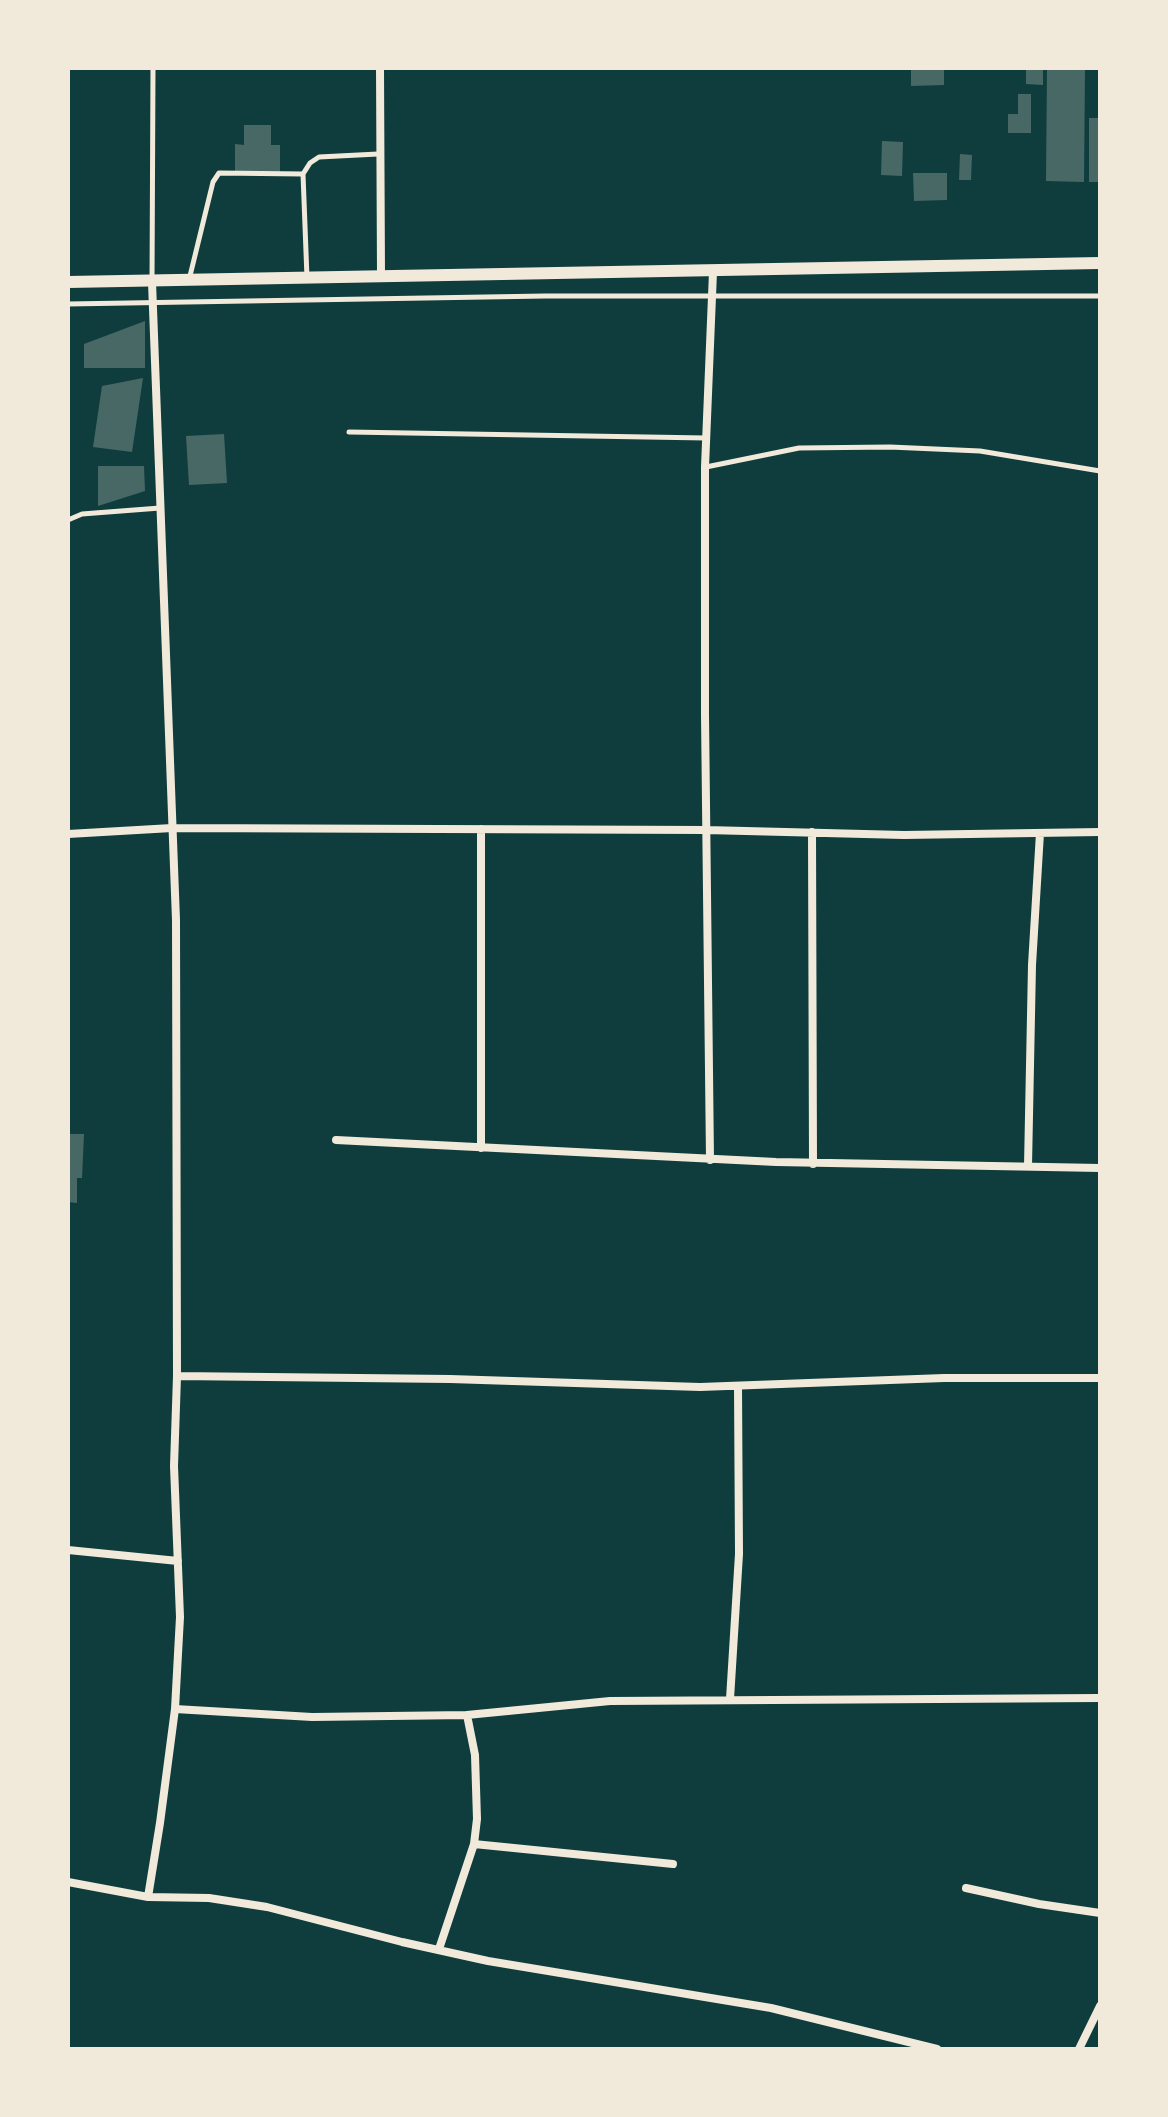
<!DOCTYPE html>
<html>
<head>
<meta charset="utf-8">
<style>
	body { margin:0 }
	#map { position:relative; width:1168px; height:2117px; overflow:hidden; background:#0f3d3e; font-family:"Varela Round",sans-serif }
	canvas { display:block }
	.frame { position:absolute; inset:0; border:70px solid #f1e9da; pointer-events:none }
</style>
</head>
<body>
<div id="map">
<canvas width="1168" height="2117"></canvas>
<div class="frame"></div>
</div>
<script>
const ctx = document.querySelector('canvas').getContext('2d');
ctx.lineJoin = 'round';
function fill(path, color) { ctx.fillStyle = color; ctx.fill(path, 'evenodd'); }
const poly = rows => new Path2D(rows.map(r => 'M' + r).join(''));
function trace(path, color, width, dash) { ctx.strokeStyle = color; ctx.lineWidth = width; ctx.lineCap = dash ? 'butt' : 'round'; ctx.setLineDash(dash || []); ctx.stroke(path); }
const building = poly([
	[911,68,944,68,944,85,911,86],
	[1026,68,1043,68,1043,85,1026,84],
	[1047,68,1085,68,1084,182,1046,181],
	[1018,94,1031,94,1031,133,1008,133,1008,114,1018,114],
	[1089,118,1100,118,1100,182,1089,182],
	[244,125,271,125,271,145,280,145,280,172,235,172,235,144,244,145],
	[882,141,903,142,902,176,881,175],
	[960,154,972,155,971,180,959,180],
	[913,173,947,173,947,200,914,201],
	[145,321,145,368,84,368,84,344],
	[143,378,132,452,93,447,102,386],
	[224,434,227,483,189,485,186,436],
	[98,466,144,466,145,491,98,506],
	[68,1134,84,1134,82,1178,77,1178,77,1203,68,1202]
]);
const service = poly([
	[307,278,303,174,310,163,319,157,378,154],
	[189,280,213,182,219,173,303,174],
	[152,281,153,68],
	[68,304,545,296,1100,296],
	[349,432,706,438],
	[706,467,799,448,890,447,980,451,1100,471],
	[68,520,82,514,160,508]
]);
const minor = poly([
	[380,68,381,276],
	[812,832,813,1164],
	[68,834,172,828,706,830,904,835,1100,832],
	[336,1140,776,1162,1100,1168],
	[481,1148,481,829],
	[710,1160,705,715,705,467,713,272],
	[1028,1166,1032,965,1040,833],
	[177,1376,450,1379,700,1387,944,1378,1100,1378],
	[68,1550,178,1561],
	[730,1699,739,1554,738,1386],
	[175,1709,312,1717,467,1715,610,1701,1100,1698],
	[474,1844,673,1864],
	[68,1882,148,1897,209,1898,267,1907,402,1942,488,1961,771,2008,937,2049],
	[966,1888,1039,1904,1100,1913],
	[148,1897,160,1823,175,1709,180,1617,174,1466,177,1376,176,920,152,282],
	[439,1949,474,1844,477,1819,475,1755,467,1715],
	[1079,2049,1100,2006]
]);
const tertiary = poly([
	[68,282,1100,263]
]);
fill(building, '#486865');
trace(service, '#f1e9da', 5);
trace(minor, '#f1e9da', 8);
trace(tertiary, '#f1e9da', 12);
</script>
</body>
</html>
